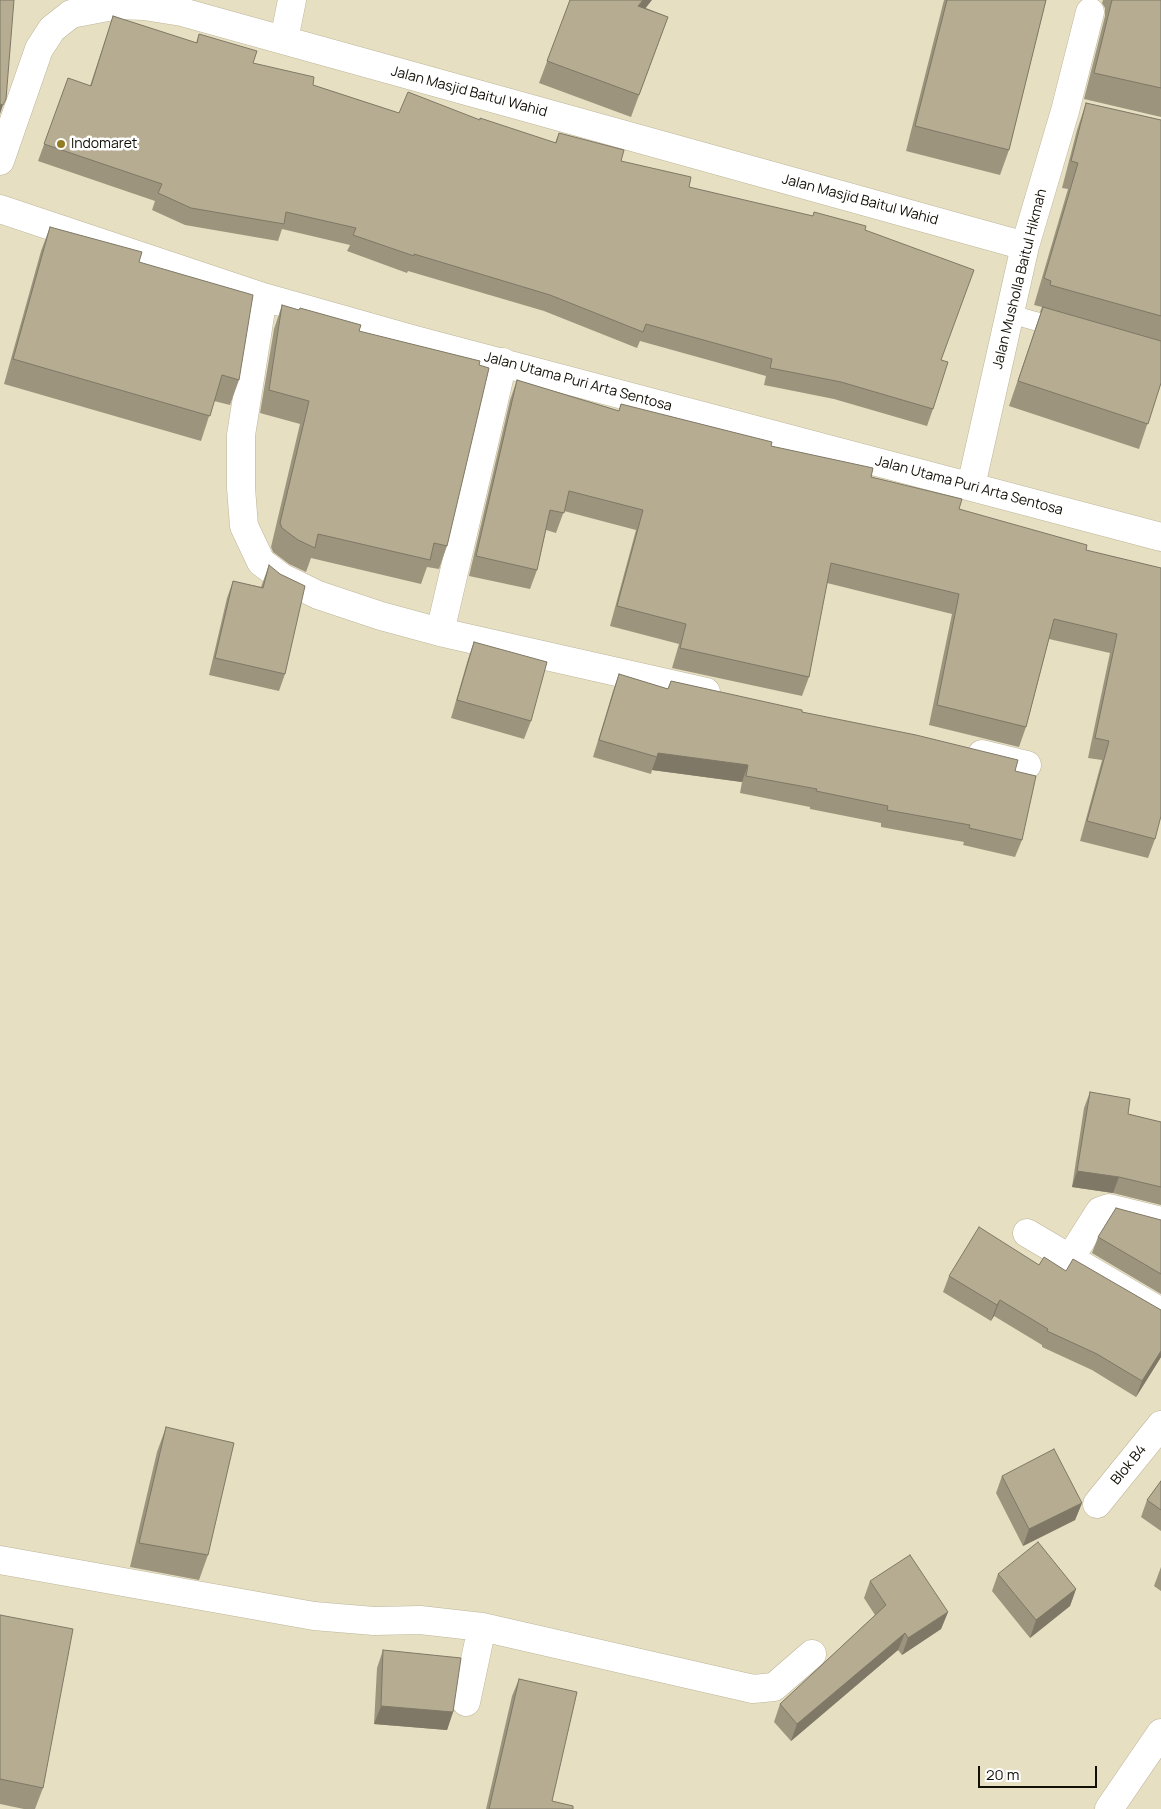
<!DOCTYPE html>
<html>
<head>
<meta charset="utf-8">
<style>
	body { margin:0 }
	#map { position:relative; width:1161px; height:1809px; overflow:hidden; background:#e7dfc2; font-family:Manrope,sans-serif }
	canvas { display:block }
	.scale { position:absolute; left:978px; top:1766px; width:119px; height:22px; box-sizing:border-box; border:2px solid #120f05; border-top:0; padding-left:6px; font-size:15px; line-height:18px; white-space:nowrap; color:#120f05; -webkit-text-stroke:4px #fff; paint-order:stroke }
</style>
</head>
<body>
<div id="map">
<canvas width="1161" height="1809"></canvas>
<div class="scale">20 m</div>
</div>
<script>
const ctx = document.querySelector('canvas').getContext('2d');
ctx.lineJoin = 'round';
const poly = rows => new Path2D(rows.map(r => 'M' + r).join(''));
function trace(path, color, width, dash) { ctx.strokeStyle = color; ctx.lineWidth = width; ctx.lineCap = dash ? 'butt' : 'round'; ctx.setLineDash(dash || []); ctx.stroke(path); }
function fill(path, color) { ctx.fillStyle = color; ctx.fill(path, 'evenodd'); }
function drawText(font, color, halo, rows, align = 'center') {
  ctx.font = font + ' Manrope,sans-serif'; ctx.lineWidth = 5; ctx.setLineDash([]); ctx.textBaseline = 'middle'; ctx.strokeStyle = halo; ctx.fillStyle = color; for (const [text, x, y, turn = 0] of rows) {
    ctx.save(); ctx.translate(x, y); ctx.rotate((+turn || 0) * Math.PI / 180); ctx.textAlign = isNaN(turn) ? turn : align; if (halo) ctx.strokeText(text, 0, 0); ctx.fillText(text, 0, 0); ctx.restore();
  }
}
const lane = poly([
	[1010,314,1060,328]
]);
const street = poly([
	[284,40,292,0],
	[0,161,39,49,52,29,71,14,118,5,144,6,182,12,1025,246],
	[0,209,263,297,415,340,1161,537],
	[263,297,241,435,241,488,244,526,261,562,281,577,318,595,381,616,440,632,706,692],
	[971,486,1025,246,1065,111,1090,12],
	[440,632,503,362],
	[982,754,1027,765],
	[1027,1233,1161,1312],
	[1070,1258,1100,1211,1109,1208,1161,1221],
	[1097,1504,1161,1425],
	[0,1560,314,1616,374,1621,420,1620,482,1627,753,1689,774,1687,812,1654],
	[466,1702,482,1627],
	[1109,1809,1161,1733]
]);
const wall = poly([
	[570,0,646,8,668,17,631,117,539,83],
	[944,0,1046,0,1009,150,1000,175,906,151],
	[1103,0,1161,0,1161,117,1084,99,1105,16,1105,8,1102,3],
	[113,16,196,43,199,34,253,63,313,85,399,113,480,120,555,143,559,133,621,161,689,187,865,230,941,360,933,409,927,426,834,399,764,385,766,376,640,341,637,348,544,311,408,271,407,273,347,251,350,245,282,229,278,241,185,225,152,210,155,201,38,161,68,78,90,86],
	[1086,103,1161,120,1161,383,1139,449,1009,406,1041,312,1040,312,1042,307,1034,305,1068,189,1062,188,1077,130],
	[50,227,139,262,239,380,230,405,214,401,201,441,4,384,41,251],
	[282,305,359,331,447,546,439,569,427,567,421,584,311,558,306,572,289,564,273,552,271,547,300,424,260,413,274,329],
	[517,380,619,411,621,404,771,446,871,477,959,509,1086,550,1161,568,1155,839,1148,858,1080,841,1102,760,1088,758,1110,653,1049,639,1026,727,1019,747,929,725,952,614,827,583,809,677,802,696,672,668,679,644,610,626,636,530,564,511,556,533,546,530,537,570,530,589,469,576,510,400],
	[269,565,285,674,279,691,209,675,227,598,233,581,261,587],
	[474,642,531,721,524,739,451,718,468,659],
	[619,674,668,689,671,681,802,712,1015,771,1022,840,1015,857,963,845,964,842,881,827,881,823,810,809,810,807,740,793,742,782,652,770,651,774,593,757,613,691],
	[1090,1092,1128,1114,1161,1122,1161,1205,1113,1193,1072,1187,1084,1108],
	[1161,1220,1161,1294,1092,1253,1098,1237],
	[1039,1265,1066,1271,1159,1309,1161,1357,1136,1397,1092,1370,1042,1347,1042,1345,994,1316,991,1321,943,1292,949,1276],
	[166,1427,208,1555,199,1580,130,1567,157,1452],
	[1002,1476,1082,1503,1075,1520,1023,1546,996,1493],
	[1161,1481,1161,1531,1141,1517,1147,1500],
	[1161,1567,1161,1591,1154,1586],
	[998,1574,1076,1589,1070,1606,1030,1638,992,1591],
	[870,1581,948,1612,941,1629,902,1655,898,1650,791,1741,774,1722,780,1704,875,1615,864,1598],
	[0,1615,43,1788,35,1809,24,1809,0,1804],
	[383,1650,453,1712,447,1730,374,1724,377,1668],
	[519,1679,552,1801,573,1809,486,1809,512,1696]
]);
const shadedWall = poly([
	[643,0,652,0,630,28,638,6],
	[0,104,3,105,0,114],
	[658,753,748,765,742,782,652,770],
	[1077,1171,1119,1177,1113,1193,1072,1187],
	[1000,1300,994,1316,991,1321,997,1305],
	[1161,1351,1161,1357,1136,1397,1142,1381],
	[1082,1503,1075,1520,1023,1546,1029,1529],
	[1076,1589,1070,1606,1030,1638,1036,1620],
	[948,1612,941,1629,902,1655,908,1638],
	[905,1633,898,1650,791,1741,797,1724],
	[381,1706,453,1712,447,1730,374,1724]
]);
const building = poly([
	[0,0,14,0,6,99,3,105,0,104,0,0],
	[570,0,643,0,638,6,668,17,639,95,547,61,570,0],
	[947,0,1046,0,1009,150,915,126,947,0],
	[1112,0,1161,0,1161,88,1094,73,1112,0],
	[113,16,197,43,199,34,257,51,253,63,314,77,313,85,399,113,408,92,480,120,480,118,556,143,559,133,624,150,621,161,691,177,689,187,813,216,814,212,866,226,865,230,974,270,941,360,948,362,933,409,841,382,770,368,772,359,646,324,643,332,550,295,414,254,414,256,353,235,356,228,286,212,284,224,191,208,158,193,162,184,44,144,68,78,91,86,113,16],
	[1086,103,1161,120,1161,316,1050,285,1051,281,1044,278,1078,163,1071,161,1086,103],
	[50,227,142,252,139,262,253,295,239,380,222,375,210,416,13,359,50,227],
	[282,305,299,310,300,308,361,325,359,331,480,361,479,365,489,368,447,546,434,543,430,560,318,534,315,548,298,540,282,528,280,523,309,401,269,390,282,305],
	[1043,307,1161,341,1161,383,1148,424,1018,381,1043,307],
	[517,380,619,411,621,404,772,442,771,446,873,468,871,477,962,499,959,509,1087,545,1086,550,1161,568,1161,816,1155,839,1087,821,1109,741,1095,738,1117,634,1054,619,1026,727,937,705,959,594,831,563,809,677,680,648,686,624,617,606,643,510,569,491,564,513,550,510,537,570,476,556,517,380],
	[269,565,280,574,305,586,285,674,215,658,233,581,263,588,269,565],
	[474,642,547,662,531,721,457,700,474,642],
	[619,674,668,689,671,681,802,710,802,712,916,735,1018,760,1015,771,1036,776,1022,840,969,828,970,825,887,810,888,806,816,791,817,789,746,776,748,765,658,753,657,757,599,740,619,674],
	[1090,1092,1130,1099,1128,1114,1161,1122,1161,1187,1119,1177,1077,1171,1090,1092],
	[1116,1208,1161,1220,1161,1274,1098,1237,1116,1208],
	[979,1227,1039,1265,1044,1257,1066,1271,1073,1259,1161,1310,1161,1351,1142,1381,1097,1354,1047,1331,1048,1329,1000,1300,997,1305,949,1276,979,1227],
	[166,1427,234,1443,208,1555,139,1543,166,1427],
	[1054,1449,1082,1503,1029,1529,1002,1476,1054,1449],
	[1161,1481,1161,1510,1147,1500,1161,1481],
	[1038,1542,1076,1589,1036,1620,998,1574,1038,1542],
	[910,1555,948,1612,908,1638,905,1633,797,1724,780,1704,886,1605,870,1581,910,1555],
	[0,1615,73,1629,43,1788,0,1779,0,1615],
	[383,1650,461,1658,453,1712,381,1706,383,1650],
	[519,1679,577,1692,552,1801,573,1806,573,1809,489,1809,519,1679]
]);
const markers = [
	[61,144,5,"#947c23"]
];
const streetNames = [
	["Jalan Masjid Baitul Wahid",469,92,15],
	["Jalan Masjid Baitul Wahid",860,200,15],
	["Jalan Musholla Baitul Hikmah",1020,279,-76],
	["Jalan Utama Puri Arta Sentosa",578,382,15],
	["Jalan Utama Puri Arta Sentosa",969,486,15],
	["Blok B4",1129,1465,-51]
];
const poiNames = [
	["Indomaret",71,144]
];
trace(lane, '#bdb599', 19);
trace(street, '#bdb599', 29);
trace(lane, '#fff', 18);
trace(street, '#fff', 28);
fill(wall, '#9c947d');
fill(shadedWall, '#7f7866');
fill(building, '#b5ac91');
trace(building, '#7f7866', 1);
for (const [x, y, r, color] of markers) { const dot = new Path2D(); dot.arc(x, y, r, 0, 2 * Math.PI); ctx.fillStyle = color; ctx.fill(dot); trace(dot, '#fff', 2); }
drawText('14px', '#120f05', '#fff', streetNames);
drawText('14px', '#120f05', '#fff', poiNames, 'left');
</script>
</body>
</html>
